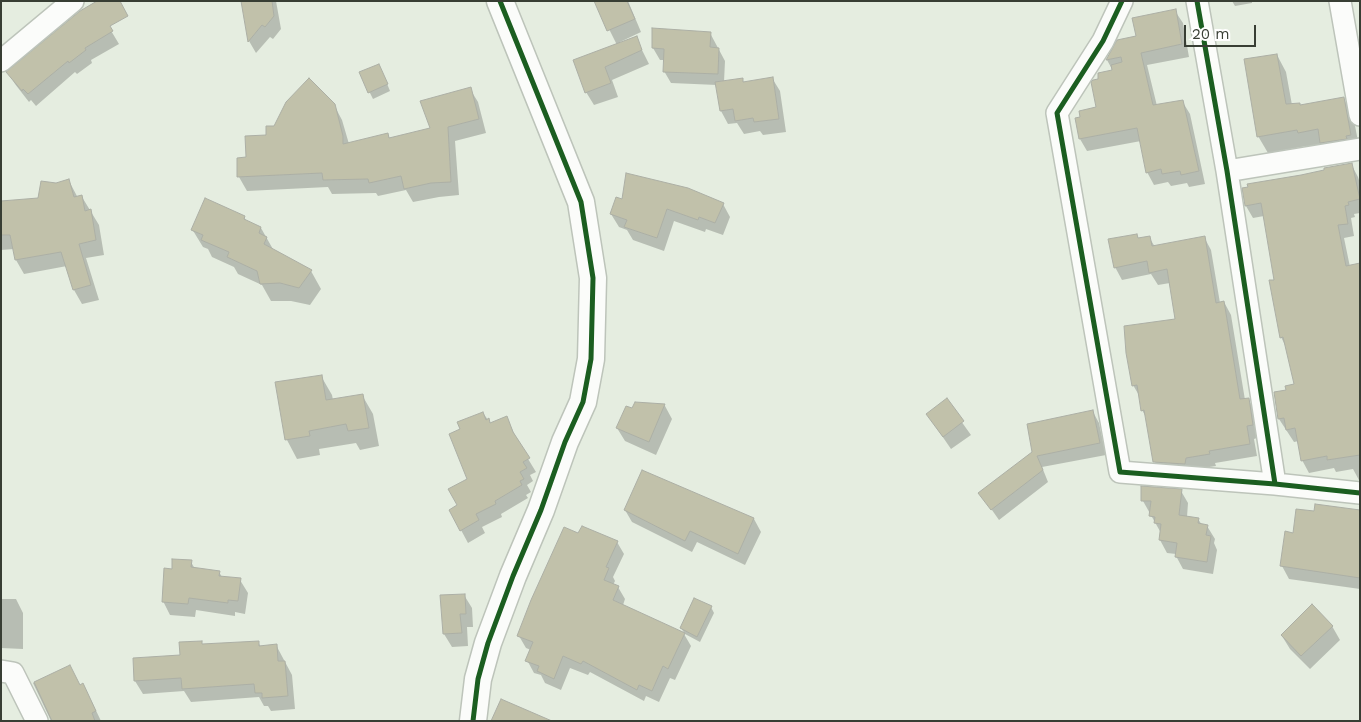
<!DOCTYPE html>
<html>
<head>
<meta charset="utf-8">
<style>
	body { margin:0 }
	#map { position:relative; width:1361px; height:722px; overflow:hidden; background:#e5ede0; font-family:"Work Sans",sans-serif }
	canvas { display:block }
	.frame { position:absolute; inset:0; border:2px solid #383e34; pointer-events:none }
	.scale { position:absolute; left:1184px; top:25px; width:72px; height:22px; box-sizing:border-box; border:2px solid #383e34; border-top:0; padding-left:6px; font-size:15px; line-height:18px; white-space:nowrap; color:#383e34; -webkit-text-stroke:4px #fff; paint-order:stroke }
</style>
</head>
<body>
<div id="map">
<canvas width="1361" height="722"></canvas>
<div class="frame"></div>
<div class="scale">20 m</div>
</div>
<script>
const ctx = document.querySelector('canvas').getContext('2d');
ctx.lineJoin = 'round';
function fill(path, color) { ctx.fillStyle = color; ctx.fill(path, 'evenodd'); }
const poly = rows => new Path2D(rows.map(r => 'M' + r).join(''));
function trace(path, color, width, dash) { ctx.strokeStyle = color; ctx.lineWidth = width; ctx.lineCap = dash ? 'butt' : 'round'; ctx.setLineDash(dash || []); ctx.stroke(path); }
const shadow = poly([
	[242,1,276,1,281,29,273,39,270,37,256,53,249,41],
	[595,1,628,1,641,32,620,42,621,44,636,38,649,64,612,80,618,97,594,105,586,92,617,45],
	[1232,1,1252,1,1252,3,1235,6],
	[95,4,119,44,91,60,92,63,77,74,75,72,36,106,31,100,29,102,15,84,8,72],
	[1175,11,1183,23,1189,57,1147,65,1157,106,1182,101,1190,114,1205,184,1189,187,1187,183,1171,186,1168,182,1154,185,1147,172,1141,141,1087,151,1080,139,1076,119,1098,108,1099,80,1113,71,1107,60,1118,41,1137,36],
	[710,33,725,61,724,82,742,79,744,83,772,78,780,91,786,132,763,135,760,131,744,134,737,123,728,124,721,111,717,85,671,83,664,71,665,60,660,60,653,48],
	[1277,55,1286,72,1292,105,1301,107,1344,99,1353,115,1360,152,1309,150,1307,146,1268,153,1258,136],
	[382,71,390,91,373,99,360,73],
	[470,89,478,102,486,133,455,141,459,195,439,197,413,202,406,190,378,196,376,193,332,194,328,187,247,191,239,177,248,159,275,127,334,105,342,120,349,144,388,135,390,139,431,129],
	[1351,164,1358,177,1360,183,1360,213,1354,214,1355,217,1351,218,1354,236,1344,238,1350,267,1360,264,1360,482,1353,469,1336,472,1334,468,1309,473,1302,460,1299,441,1294,442,1279,419,1275,393,1287,391,1296,385,1287,349,1281,337,1275,281,1264,216,1253,218,1246,206,1244,189],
	[69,181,78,198,82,197,99,225,104,255,86,258,99,300,82,304,74,290,67,266,24,274,16,260,14,249,1,250,1,202,39,199,56,184],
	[623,201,723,204,730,217,723,235,706,229,705,232,674,221,664,251,633,240,627,230,619,227,611,214],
	[244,217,247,222,261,228,274,251,311,271,321,289,310,305,291,301,271,301,262,285,238,274,234,267,212,257,208,249,203,247,192,229],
	[1136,235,1139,239,1149,237,1155,247,1204,237,1211,250,1220,303,1224,302,1231,315,1245,400,1248,399,1256,412,1260,437,1254,439,1257,456,1215,463,1216,466,1162,474,1155,462,1146,417,1142,410,1140,397,1133,385,1176,320,1170,283,1158,285,1151,274,1122,280,1115,267],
	[321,376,332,395,333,400,362,395,373,414,379,446,360,450,356,443,319,449,320,455,297,459,287,440,277,383],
	[946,400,971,435,951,449,927,414],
	[635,403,665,406,672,419,656,455,625,441,617,428,632,410],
	[1093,412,1099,423,1106,455,1042,467,1048,482,999,520,980,493],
	[483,413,491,424,507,418,519,444,536,472,530,475,533,481,527,485,531,492,526,495,528,498,501,514,502,517,482,527,485,533,468,543,461,530,459,506,469,479,462,430],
	[643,471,754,519,761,532,745,565,697,542,692,552,632,522,625,510],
	[1142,488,1181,491,1188,503,1187,517,1198,519,1202,525,1207,526,1215,539,1214,543,1217,550,1213,574,1183,569,1176,556,1176,554,1167,553,1160,540,1161,533,1143,501],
	[1360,521,1360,589,1289,579,1282,566,1294,534],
	[579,535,617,542,624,554,613,577,615,581,613,585,618,587,625,599,623,605,684,634,691,646,675,680,670,678,659,702,646,696,644,701,590,672,588,675,570,668,561,690,545,683,541,675,534,673,527,660,531,650,526,648,519,636],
	[191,562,195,569,219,572,222,577,240,580,248,593,245,614,235,612,235,616,196,610,195,617,170,615,163,601,173,570],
	[464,595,472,608,473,627,467,627,468,646,452,647,444,634,441,596],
	[1,599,16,599,23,613,23,649,1,648],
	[711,607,714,613,700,642,685,634,681,628],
	[1332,626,1340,640,1310,669,1290,649,1282,636],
	[201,642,203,645,258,642,261,647,276,645,292,675,295,709,271,711,268,706,264,706,259,697,191,702,184,691,143,694,135,681,181,656],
	[70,667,80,686,83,685,89,696,101,721,51,721,33,683]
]);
const building = poly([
	[97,1,120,1,128,16,110,26,113,31,85,48,86,50,69,63,68,61,28,94,23,89,22,91,6,72,80,11,97,1],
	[241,1,272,1,274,16,265,27,262,25,248,42,241,1],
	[594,1,627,1,635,19,607,31,594,1],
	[1176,9,1182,44,1141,53,1153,105,1183,100,1199,171,1181,175,1180,171,1162,174,1161,169,1146,173,1137,128,1079,139,1075,118,1080,117,1079,111,1096,107,1091,82,1093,80,1098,79,1098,73,1112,70,1111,65,1122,62,1121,57,1106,60,1117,40,1136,36,1132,18,1176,9],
	[652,28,711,32,710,47,719,48,718,74,663,72,664,49,652,48,652,28],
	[637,36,642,50,605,67,611,83,585,93,573,60,637,36],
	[1277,54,1286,104,1300,103,1300,105,1344,97,1351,135,1346,136,1347,139,1320,143,1318,129,1298,133,1297,130,1257,137,1244,59,1277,54],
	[379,64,388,84,368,93,359,72,379,64],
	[773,77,779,119,754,122,753,118,735,121,733,109,720,111,715,82,743,78,743,82,773,77],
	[309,78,335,104,343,136,343,144,388,133,389,138,430,128,420,101,471,87,479,119,448,127,451,182,431,183,404,189,401,176,369,183,368,179,323,180,322,173,237,177,237,158,246,157,245,136,266,135,266,126,274,126,286,102,309,78],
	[1352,163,1360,199,1348,202,1349,205,1345,206,1348,224,1338,225,1346,266,1360,263,1360,455,1327,460,1327,456,1301,461,1295,428,1286,430,1284,418,1278,419,1274,392,1286,390,1285,386,1294,384,1283,337,1280,338,1269,280,1274,280,1261,203,1245,206,1242,188,1248,187,1247,184,1301,175,1324,170,1324,168,1352,163],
	[626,173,688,188,724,203,715,223,699,217,698,220,667,209,657,238,624,227,627,220,610,214,616,197,622,199,626,173],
	[69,179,74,197,82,195,85,211,91,209,96,240,79,244,91,285,73,290,61,252,15,260,10,235,1,235,1,201,38,198,41,181,56,183,69,179],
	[205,198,245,216,244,219,261,227,259,233,267,237,264,244,312,270,299,288,280,283,260,284,257,271,227,257,229,252,201,240,203,235,191,230,205,198],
	[1137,234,1138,238,1150,236,1152,246,1205,236,1216,303,1224,301,1240,399,1249,398,1253,425,1247,426,1250,444,1209,451,1210,454,1186,458,1185,464,1153,462,1144,410,1141,411,1137,385,1132,386,1126,353,1124,326,1175,319,1167,269,1149,273,1147,261,1114,268,1108,239,1137,234],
	[322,375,326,400,363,394,369,428,348,431,346,424,309,431,310,436,285,440,275,382,322,375],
	[947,398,964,421,943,437,926,414,947,398],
	[635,402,665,404,649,442,616,428,626,406,632,408,635,402],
	[1093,410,1100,443,1037,456,1043,470,991,510,978,493,1032,452,1027,424,1093,410],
	[483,412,486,420,489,418,490,423,507,416,513,432,530,458,523,462,527,468,520,472,524,479,520,481,522,485,495,501,496,504,476,514,479,520,460,531,449,510,457,505,448,489,467,479,449,434,460,429,457,422,483,412],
	[642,470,754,518,738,554,690,531,685,541,624,510,642,470],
	[1141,486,1182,489,1179,515,1199,518,1198,523,1208,525,1206,535,1211,536,1207,562,1175,557,1177,543,1159,540,1161,524,1154,523,1155,517,1149,516,1151,501,1141,501,1141,486],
	[1315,504,1360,510,1360,578,1280,566,1285,531,1293,533,1296,509,1314,511,1315,504],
	[582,526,618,541,606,567,609,568,604,580,619,586,613,600,685,633,668,669,663,666,652,691,639,685,637,690,583,661,581,664,563,656,554,679,537,671,539,666,525,661,533,642,517,636,531,600,564,527,578,533,582,526],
	[172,559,192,560,191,567,220,571,219,576,241,578,238,601,228,600,228,603,189,598,188,604,162,602,164,568,172,569,172,559],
	[465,594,466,614,460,614,462,633,443,634,440,595,465,594],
	[694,598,712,606,697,637,680,628,694,598],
	[1312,604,1333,626,1301,656,1281,635,1312,604],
	[202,641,202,644,259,641,259,646,277,644,278,661,285,661,288,696,262,698,262,693,255,693,254,684,182,689,181,678,134,681,133,658,180,655,179,642,202,641],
	[70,665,80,685,83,683,96,711,92,713,95,721,52,721,34,682,70,665],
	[501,699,552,721,491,721,501,699]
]);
const minor = poly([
	[1122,1,1103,41,1057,113,1120,472,1275,484,1360,493],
	[1197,1,1227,171,1275,484],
	[1340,1,1360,115],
	[1,61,73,1],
	[1227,171,1360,149],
	[1,671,13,673,37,721]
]);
const tertiary = poly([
	[473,721,478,679,488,643,513,576,541,510,565,442,583,402,591,359,593,278,581,202,500,1]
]);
const cycleway = poly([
	[1122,1,1103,41,1057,113,1120,472,1275,484,1360,493],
	[1197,1,1227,171,1275,484],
	[473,721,478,679,488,643,513,576,541,510,565,442,583,402,591,359,593,278,581,202,500,1]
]);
fill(shadow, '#0003');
fill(building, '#c1c1aa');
trace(building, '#acafa5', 1);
trace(minor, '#bdc4ba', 24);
trace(tertiary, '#bdc4ba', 29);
trace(minor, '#fbfcfa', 21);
trace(tertiary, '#fbfcfa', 26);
trace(cycleway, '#1b5e20', 5);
</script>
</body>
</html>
